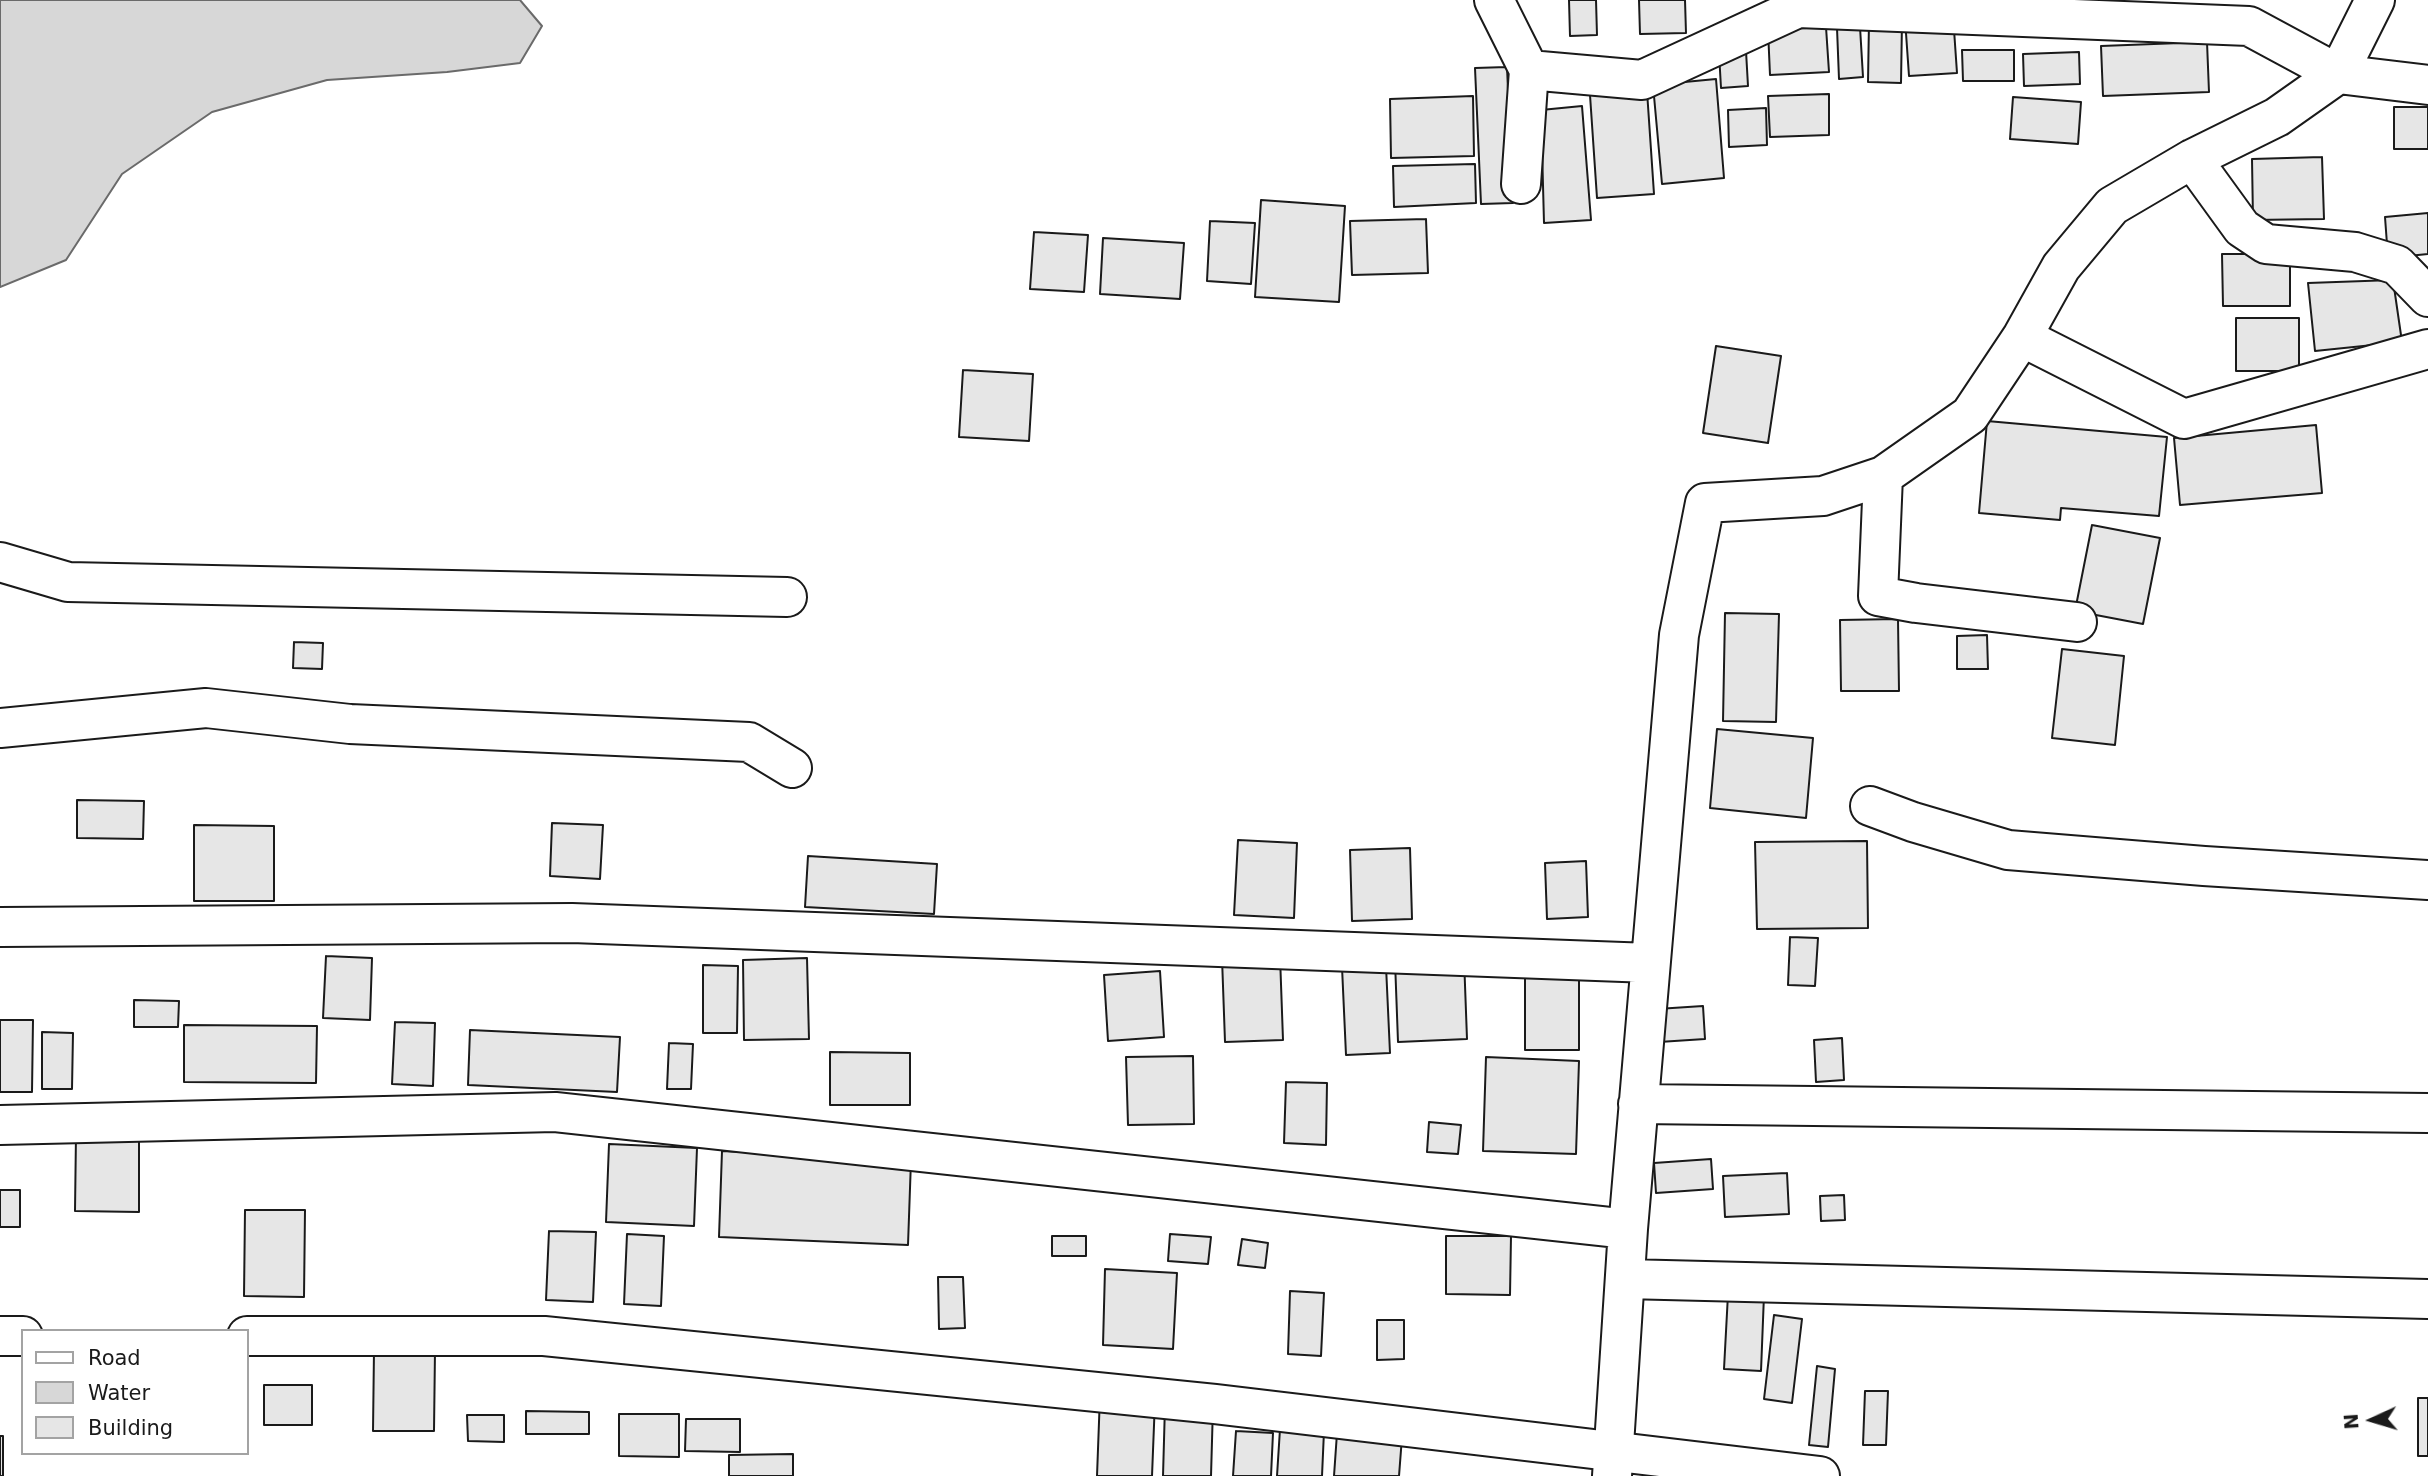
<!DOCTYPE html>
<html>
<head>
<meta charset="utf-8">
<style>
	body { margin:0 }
	#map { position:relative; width:2428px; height:1476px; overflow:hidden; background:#fff; font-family:"DejaVu Sans",sans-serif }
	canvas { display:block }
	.legend { position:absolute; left:21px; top:1329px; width:228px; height:126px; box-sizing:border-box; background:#fff; border:2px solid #a3a3a3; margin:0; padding:9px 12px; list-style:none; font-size:21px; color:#1a1a1a }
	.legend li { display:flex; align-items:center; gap:14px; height:35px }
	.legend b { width:35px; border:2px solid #a3a3a3 }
	.north { position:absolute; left:2337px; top:1385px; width:70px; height:70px; -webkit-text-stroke:5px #fff; paint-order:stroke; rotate:266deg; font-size:19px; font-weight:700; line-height:28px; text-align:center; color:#1a1a1a }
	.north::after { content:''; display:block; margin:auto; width:24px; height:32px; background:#1a1a1a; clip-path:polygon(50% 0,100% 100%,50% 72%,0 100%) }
</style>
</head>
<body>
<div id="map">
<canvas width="2428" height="1476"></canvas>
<ul class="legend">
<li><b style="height:9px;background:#fff"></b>Road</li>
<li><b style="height:19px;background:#d7d7d7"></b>Water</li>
<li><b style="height:19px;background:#e6e6e6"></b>Building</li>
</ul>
<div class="north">N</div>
</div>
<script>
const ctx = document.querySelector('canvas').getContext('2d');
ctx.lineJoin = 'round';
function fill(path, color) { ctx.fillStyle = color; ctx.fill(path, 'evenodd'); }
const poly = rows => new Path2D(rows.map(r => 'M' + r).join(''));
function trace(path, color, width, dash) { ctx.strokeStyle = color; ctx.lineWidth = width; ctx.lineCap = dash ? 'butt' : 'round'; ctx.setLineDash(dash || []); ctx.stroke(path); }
const water = poly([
	[0,0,520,0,542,26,520,63,447,72,327,80,212,112,122,174,66,260,0,287,0,0]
]);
const building = poly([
	[1569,0,1596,0,1597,35,1570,36,1569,0],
	[1639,0,1685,0,1686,33,1640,34,1639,0],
	[1953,15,1957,73,1909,76,1905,19,1953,15],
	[1869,21,1902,22,1901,83,1868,82,1869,21],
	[1826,27,1829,72,1770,75,1768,30,1826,27],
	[1860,27,1863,77,1839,79,1837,28,1860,27],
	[2207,42,2209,92,2103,96,2101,46,2207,42],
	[1962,50,2014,50,2014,81,1963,81,1962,50],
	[1746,51,1748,86,1721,88,1719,53,1746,51],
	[2079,52,2080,84,2024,86,2023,54,2079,52],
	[1507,67,1513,203,1481,204,1475,68,1507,67],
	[1716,79,1724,178,1662,184,1653,85,1716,79],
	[1647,91,1654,194,1597,198,1590,95,1647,91],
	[1829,94,1829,135,1770,137,1768,96,1829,94],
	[1473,96,1474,156,1391,158,1390,99,1473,96],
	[2013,97,2081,102,2078,144,2010,139,2013,97],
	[1582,106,1591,220,1544,223,1541,110,1582,106],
	[2394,107,2428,107,2428,149,2394,149,2394,107],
	[1766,108,1767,145,1729,147,1728,110,1766,108],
	[2322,157,2324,219,2253,220,2252,159,2322,157],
	[1475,164,1476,203,1394,207,1393,166,1475,164],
	[1261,200,1345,206,1339,302,1255,297,1261,200],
	[2428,213,2428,254,2388,258,2385,217,2428,213],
	[1426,219,1428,273,1352,275,1350,221,1426,219],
	[1210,221,1255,223,1251,284,1207,281,1210,221],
	[1034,232,1088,235,1084,292,1030,289,1034,232],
	[1103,238,1184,243,1180,299,1100,294,1103,238],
	[2222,254,2290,254,2290,306,2223,306,2222,254],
	[2393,280,2402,342,2315,351,2308,283,2393,280],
	[2236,318,2299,318,2299,371,2236,371,2236,318],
	[1716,346,1781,356,1768,443,1703,433,1716,346],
	[963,370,1033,374,1029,441,959,437,963,370],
	[1987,421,2167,437,2159,516,2061,508,2060,520,1979,513,1987,421],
	[2316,425,2322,493,2180,505,2174,438,2316,425],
	[2092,525,2160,538,2143,624,2075,611,2092,525],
	[1725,613,1779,614,1776,722,1723,721,1725,613],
	[1898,619,1899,691,1841,691,1840,620,1898,619],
	[1987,635,1988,669,1957,669,1957,636,1987,635],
	[294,642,323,643,322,669,293,668,294,642],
	[2062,649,2124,656,2115,745,2052,738,2062,649],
	[1717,729,1813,738,1806,818,1710,808,1717,729],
	[77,800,144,801,143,839,77,838,77,800],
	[552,823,603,825,600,879,550,876,552,823],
	[194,825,274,826,274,901,194,901,194,825],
	[1238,840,1297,843,1294,918,1234,915,1238,840],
	[1867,841,1868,928,1757,929,1755,842,1867,841],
	[1410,848,1412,919,1352,921,1350,850,1410,848],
	[808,856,937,864,934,914,805,907,808,856],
	[1586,861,1588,917,1547,919,1545,863,1586,861],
	[1790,937,1818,938,1815,986,1788,985,1790,937],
	[326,956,372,958,370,1020,323,1018,326,956],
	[1280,956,1283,1040,1225,1042,1222,958,1280,956],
	[807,958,809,1039,744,1040,743,960,807,958],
	[1464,958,1467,1039,1398,1042,1395,961,1464,958],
	[703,965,738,966,737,1033,703,1033,703,965],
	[1386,966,1390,1053,1346,1055,1342,967,1386,966],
	[1160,971,1164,1037,1108,1041,1104,975,1160,971],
	[1579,972,1579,1050,1525,1050,1525,973,1579,972],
	[134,1000,179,1001,178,1027,134,1027,134,1000],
	[1703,1006,1705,1039,1659,1042,1657,1009,1703,1006],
	[0,1020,33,1020,32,1092,0,1092,0,1020],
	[395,1022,435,1023,433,1086,392,1084,395,1022],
	[184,1025,317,1026,316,1083,184,1082,184,1025],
	[470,1030,620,1037,617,1092,468,1085,470,1030],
	[42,1032,73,1033,72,1089,42,1089,42,1032],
	[1842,1038,1844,1080,1816,1082,1814,1040,1842,1038],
	[669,1043,693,1044,691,1089,667,1089,669,1043],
	[830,1052,910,1053,910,1105,830,1105,830,1052],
	[1193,1056,1194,1124,1128,1125,1126,1057,1193,1056],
	[1486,1057,1579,1061,1576,1154,1483,1151,1486,1057],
	[1286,1082,1327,1083,1326,1145,1284,1143,1286,1082],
	[1429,1122,1461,1125,1458,1154,1427,1152,1429,1122],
	[76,1134,139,1134,139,1212,75,1211,76,1134],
	[609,1144,697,1148,694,1226,606,1222,609,1144],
	[722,1151,911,1160,908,1245,719,1237,722,1151],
	[1711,1159,1713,1189,1656,1193,1654,1163,1711,1159],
	[1787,1173,1789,1214,1725,1217,1723,1176,1787,1173],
	[0,1190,20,1190,20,1227,0,1227,0,1190],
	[1844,1195,1845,1220,1821,1221,1820,1196,1844,1195],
	[245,1210,305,1210,304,1297,244,1296,245,1210],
	[549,1231,596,1232,593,1302,546,1300,549,1231],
	[627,1234,664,1236,661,1306,624,1304,627,1234],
	[1170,1234,1211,1237,1208,1264,1168,1261,1170,1234],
	[1052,1236,1086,1236,1086,1256,1052,1256,1052,1236],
	[1446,1236,1511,1236,1510,1295,1446,1294,1446,1236],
	[1242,1239,1268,1243,1265,1268,1238,1265,1242,1239],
	[1105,1269,1177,1273,1173,1349,1103,1345,1105,1269],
	[938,1277,963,1277,965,1328,939,1329,938,1277],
	[1290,1291,1324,1293,1321,1356,1288,1354,1290,1291],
	[1728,1294,1764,1295,1761,1371,1724,1369,1728,1294],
	[1774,1315,1802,1319,1792,1403,1764,1399,1774,1315],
	[1377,1320,1404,1320,1404,1359,1377,1360,1377,1320],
	[374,1350,435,1350,434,1431,373,1431,374,1350],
	[1817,1366,1835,1369,1828,1447,1809,1445,1817,1366],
	[264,1385,312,1385,312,1425,264,1425,264,1385],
	[1865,1391,1888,1391,1886,1445,1863,1445,1865,1391],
	[1100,1395,1155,1400,1152,1476,1097,1476,1100,1395],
	[2418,1398,2428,1398,2428,1456,2418,1456,2418,1398],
	[1165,1405,1213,1406,1211,1476,1163,1476,1165,1405],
	[526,1411,589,1412,589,1434,526,1434,526,1411],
	[619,1414,679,1414,679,1457,619,1456,619,1414],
	[467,1415,504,1415,504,1442,468,1441,467,1415],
	[686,1419,740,1419,740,1452,685,1451,686,1419],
	[1280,1429,1324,1431,1322,1476,1277,1476,1280,1429],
	[1236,1431,1273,1433,1271,1476,1233,1476,1236,1431],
	[1337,1433,1402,1437,1399,1476,1334,1476,1337,1433],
	[0,1436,3,1436,3,1476,0,1476,0,1436],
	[793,1454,793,1476,729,1476,729,1455,793,1454]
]);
const minor = poly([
	[1494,0,1529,70,1521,184],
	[1529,70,1642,80,1798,8,2249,26,2338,74,2428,85],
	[2192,159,2242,228,2266,244,2355,252,2397,265,2428,297],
	[2022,337,2184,419,2428,349],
	[1883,476,1878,596,1916,603,2077,622],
	[0,562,68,582,787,597],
	[0,728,206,708,350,724,749,742,792,768],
	[1870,806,1913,822,2008,850,2204,866,2428,880],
	[0,927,572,923,1650,963],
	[1638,1104,2428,1113],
	[0,1125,555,1112,1628,1229],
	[1625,1279,2428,1299],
	[0,1336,23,1336],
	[247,1336,544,1336,1215,1404,1820,1476],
	[1612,1476,1628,1229,1679,635,1705,503,1823,496,1883,476,1970,415,2022,337,2061,267,2112,206,2192,159,2277,117,2338,74,2375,0]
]);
fill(water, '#d7d7d7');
trace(water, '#6a6a6a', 2);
fill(building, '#e6e6e6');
trace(building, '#1a1a1a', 2);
trace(minor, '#1a1a1a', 42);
trace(minor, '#fff', 38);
</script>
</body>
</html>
